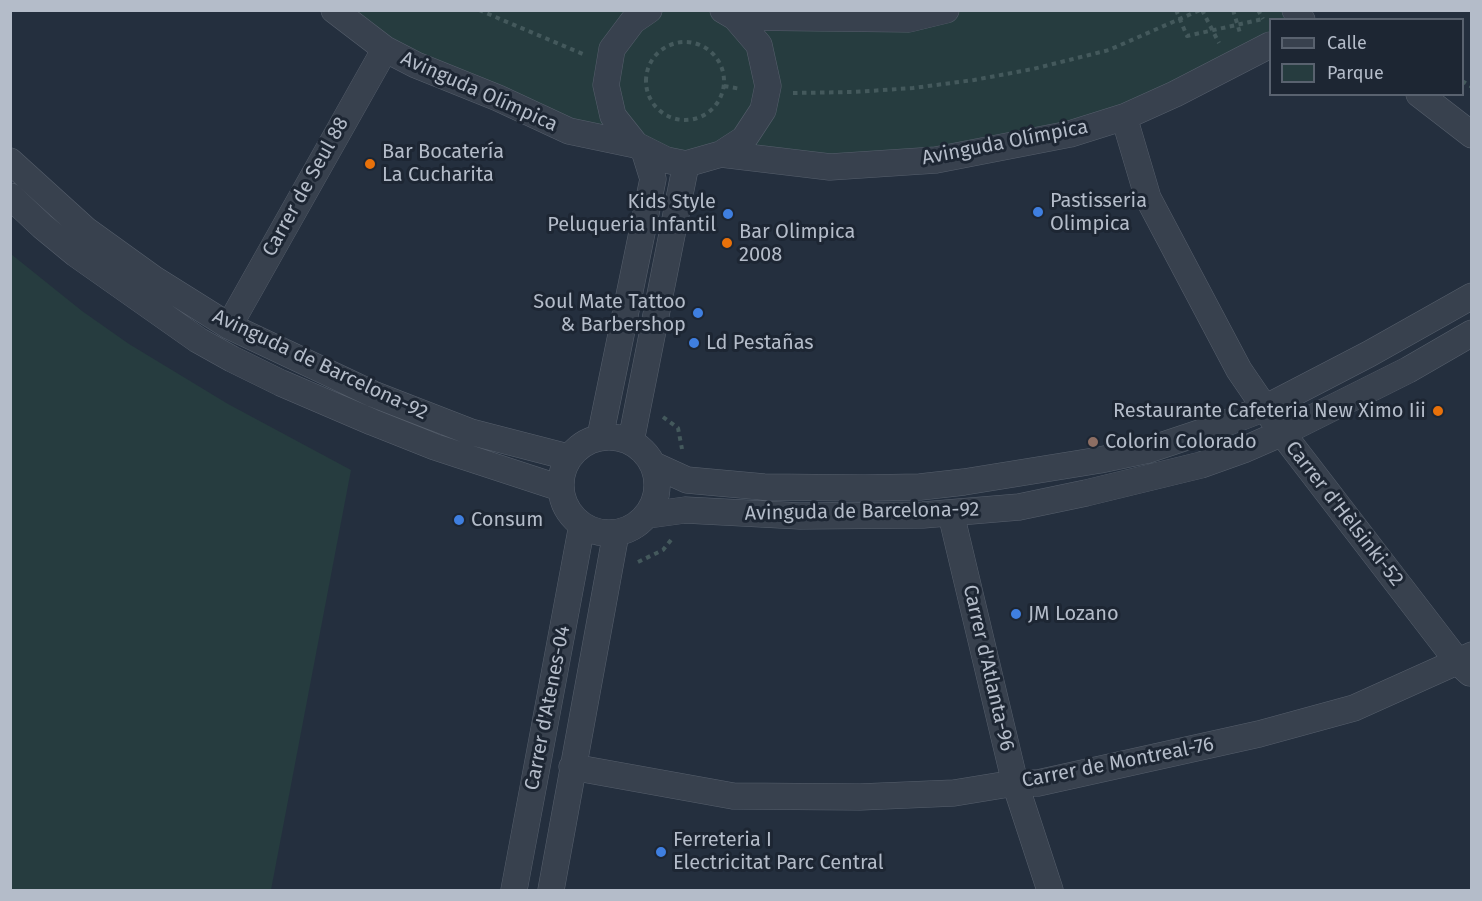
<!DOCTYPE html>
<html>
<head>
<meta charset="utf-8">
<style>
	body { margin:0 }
	#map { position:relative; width:1482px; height:901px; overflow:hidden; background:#242f3e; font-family:"Fira Sans",sans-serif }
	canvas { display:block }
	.frame { position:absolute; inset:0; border:12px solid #b4bcc9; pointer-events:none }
	.legend { position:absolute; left:1269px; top:18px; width:195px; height:78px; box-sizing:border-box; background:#1d2633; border:2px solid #59626f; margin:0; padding:8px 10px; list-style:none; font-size:18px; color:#b4bcc9 }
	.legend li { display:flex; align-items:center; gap:12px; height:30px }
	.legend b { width:30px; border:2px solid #59626f }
</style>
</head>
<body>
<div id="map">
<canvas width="1482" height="901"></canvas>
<div class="frame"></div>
<ul class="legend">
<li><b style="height:8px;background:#38414e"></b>Calle</li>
<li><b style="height:16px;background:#263c3f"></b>Parque</li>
</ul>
</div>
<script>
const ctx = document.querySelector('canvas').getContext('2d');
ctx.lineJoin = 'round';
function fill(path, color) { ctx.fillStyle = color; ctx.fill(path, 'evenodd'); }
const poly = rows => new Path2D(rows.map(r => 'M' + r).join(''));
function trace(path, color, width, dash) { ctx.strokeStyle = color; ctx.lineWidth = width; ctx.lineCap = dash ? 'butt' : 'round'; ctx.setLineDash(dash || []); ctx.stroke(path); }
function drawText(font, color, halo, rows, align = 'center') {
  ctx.font = font + ' "Fira Sans",sans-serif'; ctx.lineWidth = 6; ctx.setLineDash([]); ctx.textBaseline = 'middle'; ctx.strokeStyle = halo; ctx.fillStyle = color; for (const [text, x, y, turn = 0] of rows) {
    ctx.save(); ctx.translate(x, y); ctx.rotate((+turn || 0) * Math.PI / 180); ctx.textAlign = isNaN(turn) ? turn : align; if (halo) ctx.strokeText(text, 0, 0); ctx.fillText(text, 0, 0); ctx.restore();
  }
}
const green = poly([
	[1297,10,1303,19,1270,20,1270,44,1124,117,936,160,686,164,569,131,336,11],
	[11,254,82,311,129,344,228,404,351,470,271,890,11,890]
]);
const path = poly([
	[479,10,585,55],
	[1202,10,1219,43],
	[1233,10,1240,33],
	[1258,10,1263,19],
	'646 81a39 39 0 1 1 78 0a39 39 0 1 1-78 0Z',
	[1462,81,1472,87],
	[724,86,741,89],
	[793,93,854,92,913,88,974,80,1033,69,1109,50,1200,10],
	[663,417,678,428,682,449],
	[638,562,663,550,671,540]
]);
const street = poly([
	[334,10,385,49,416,65,498,98,569,131,636,145],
	[649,10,633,21,612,49,606,85,613,116,636,145,666,160,686,164,721,154,744,139,763,110,768,86,759,45,735,17,723,10],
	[1295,10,1302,20],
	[735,17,909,19,946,10],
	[1419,94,1472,135],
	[1124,117,1148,198,1239,370,1282,433,1458,662,1470,673],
	[721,154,830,167,936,160,1070,134,1124,117,1175,94,1270,45],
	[10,161,86,230,154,279,229,326,373,394,471,432,568,457],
	[10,196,42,226,76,254,198,340,232,359,281,383,372,422,435,447,560,488],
	[229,326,385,49],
	'561 485a48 48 0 1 1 96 0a48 48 0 1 1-96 0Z',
	[600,437,653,179,644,150],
	[631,441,686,164],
	[654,465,687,480,764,487,864,488,920,487,964,482,1100,460,1148,450,1208,430,1265,408,1369,354,1472,296],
	[951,514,1015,783,1050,890],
	[649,515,685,510,800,516,923,515,1019,507,1086,493,1201,465,1243,450,1282,433,1408,370,1472,333],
	[572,767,733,796,860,797,954,793,1015,783,1038,783,1259,734,1354,708,1472,655],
	[514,890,582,525],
	[551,890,616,533]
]);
const pathBridge = poly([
	[1176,10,1187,36,1263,19]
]);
const markers = [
	[370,164,6,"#e8710a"],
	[1038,212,6,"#3f7fe0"],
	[728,214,6,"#3f7fe0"],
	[727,243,6,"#e8710a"],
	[698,313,6,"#3f7fe0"],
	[694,343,6,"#3f7fe0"],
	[1438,411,6,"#e8710a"],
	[1093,442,6,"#8d6e63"],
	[459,520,6,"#3f7fe0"],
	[1016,614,6,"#3f7fe0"],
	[661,852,6,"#3f7fe0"]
];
const streetNames = [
	["Avinguda Olímpica",479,92,24],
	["Avinguda Olímpica",1005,143,-11],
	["Carrer de Seul 88",306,187,-61],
	["Avinguda de Barcelona-92",320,365,25],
	["Avinguda de Barcelona-92",862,512,-1],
	["Carrer d'Hèlsinki-52",1344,514,52],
	["Carrer d'Atlanta-96",988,668,77],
	["Carrer d'Atenes-04",548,708,-79],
	["Carrer de Montreal-76",1118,763,-11]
];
const poiNames = [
	["Bar Bocatería",382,152],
	["La Cucharita",382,175],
	["Pastisseria",1050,201],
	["Olimpica",1050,224],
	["Kids Style",716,202,"right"],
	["Peluqueria Infantil",716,225,"right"],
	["Bar Olimpica",739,232],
	["2008",739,255],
	["Soul Mate Tattoo",686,302,"right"],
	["& Barbershop",686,325,"right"],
	["Ld Pestañas",706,343],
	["Restaurante Cafeteria New Ximo Iii",1426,411,"right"],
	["Colorin Colorado",1105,442],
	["Consum",471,520],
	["JM Lozano",1028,614],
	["Ferreteria I",673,840],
	["Electricitat Parc Central",673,863]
];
fill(green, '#263c3f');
trace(street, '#565f6c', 27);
trace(path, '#44595c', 4, [4.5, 4.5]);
trace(street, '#38414e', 26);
trace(pathBridge, '#44595c', 4, [4.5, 4.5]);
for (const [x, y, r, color] of markers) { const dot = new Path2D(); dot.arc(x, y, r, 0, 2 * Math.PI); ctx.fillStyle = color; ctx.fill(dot); trace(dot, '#1d2633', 2); }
drawText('20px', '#b4bcc9', '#1d2633', streetNames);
drawText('20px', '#b4bcc9', '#1d2633', poiNames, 'left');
</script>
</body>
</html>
